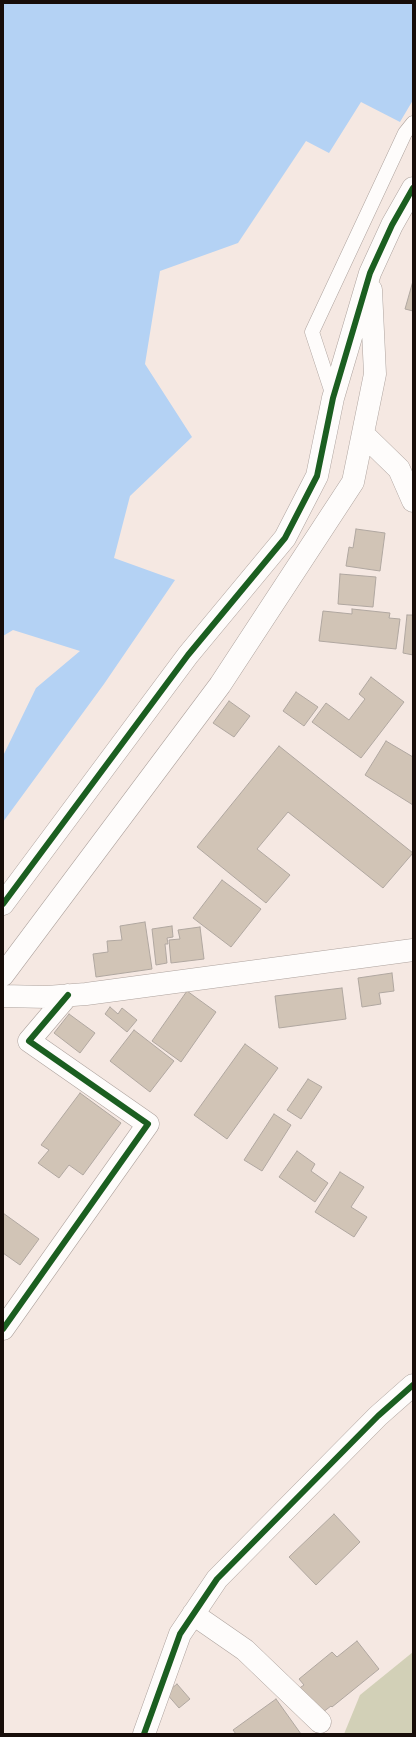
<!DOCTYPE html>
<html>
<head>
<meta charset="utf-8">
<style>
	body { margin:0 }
	#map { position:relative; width:416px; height:1737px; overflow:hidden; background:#f5e8e2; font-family:Ubuntu,sans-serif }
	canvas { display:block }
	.frame { position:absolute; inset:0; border:4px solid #170d09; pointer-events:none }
</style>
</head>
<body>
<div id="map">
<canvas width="416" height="1737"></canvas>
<div class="frame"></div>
</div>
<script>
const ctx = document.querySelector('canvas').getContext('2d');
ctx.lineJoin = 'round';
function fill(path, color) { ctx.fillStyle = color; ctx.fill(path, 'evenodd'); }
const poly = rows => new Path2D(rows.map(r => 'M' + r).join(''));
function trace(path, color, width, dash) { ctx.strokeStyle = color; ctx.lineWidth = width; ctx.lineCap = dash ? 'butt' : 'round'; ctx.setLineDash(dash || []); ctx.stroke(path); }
const green = poly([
	[413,1652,413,1734,344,1734,360,1695]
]);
const water = poly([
	[3,3,413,3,413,100,400,122,361,102,329,153,306,141,238,243,160,271,145,364,192,437,130,496,114,558,175,580,104,684,3,822,3,756,36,688,80,651,13,630,3,636]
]);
const building = poly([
	[413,281,413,311,405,309,413,281],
	[356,529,385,533,380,571,346,566,349,547,353,548,356,529],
	[340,574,376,577,373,607,338,604,340,574],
	[352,609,390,613,389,618,400,619,396,649,319,641,323,611,352,614,352,609],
	[407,615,413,615,413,655,403,653,407,615],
	[371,677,404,702,361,758,312,722,326,703,349,720,365,699,359,694,371,677],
	[296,692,318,707,304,726,283,711,296,692],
	[229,701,250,716,234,737,213,723,229,701],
	[386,741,413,757,413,805,365,775,386,741],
	[279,746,413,853,383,888,288,812,257,849,290,875,266,903,197,847,279,746],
	[222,880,261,909,231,947,193,918,222,880],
	[145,922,152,969,96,977,93,954,108,952,107,941,122,940,120,926,145,922],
	[172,926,173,937,167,938,168,944,165,944,167,963,156,965,152,929,172,926],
	[200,927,204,959,171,963,169,940,180,939,178,930,200,927],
	[392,973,394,991,379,993,381,1004,362,1007,358,978,392,973],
	[342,988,346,1019,279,1028,275,996,342,988],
	[187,991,216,1012,181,1062,152,1041,187,991],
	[110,1007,118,1014,122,1008,137,1020,127,1032,105,1014,110,1007],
	[69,1014,95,1033,80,1053,54,1033,69,1014],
	[134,1030,174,1061,150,1092,110,1061,134,1030],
	[245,1044,278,1068,227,1139,194,1115,245,1044],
	[308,1079,322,1087,301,1119,287,1110,308,1079],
	[80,1093,121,1123,83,1175,69,1165,59,1178,38,1163,49,1150,41,1145,80,1093],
	[274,1114,291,1125,262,1171,244,1160,274,1114],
	[297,1151,315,1164,311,1171,328,1183,315,1202,279,1177,297,1151],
	[340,1172,364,1187,351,1207,367,1217,354,1237,315,1212,340,1172],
	[3,1213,39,1239,20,1265,3,1253,3,1213],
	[334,1514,360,1542,316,1585,289,1557,334,1514],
	[357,1641,379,1669,332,1707,331,1706,319,1715,298,1689,304,1685,299,1679,332,1652,337,1657,357,1641],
	[177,1684,190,1699,179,1708,166,1693,177,1684],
	[276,1699,301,1734,236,1734,233,1730,276,1699]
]);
const service = poly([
	[333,396,312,332,405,133,413,123]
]);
const minor = poly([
	[363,434,399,469,413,501],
	[3,904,188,655,285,538,317,476,333,398,370,273,392,225,413,188],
	[3,975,220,685,353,482,375,374,371,290],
	[3,996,47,997,86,994,413,950],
	[3,1329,148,1124,29,1041,68,995],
	[193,1614,245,1650,320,1722],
	[144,1734,180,1634,217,1579,378,1416,413,1385]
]);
const cycleway = poly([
	[3,904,188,655,285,538,317,476,333,398,370,273,392,225,413,188],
	[3,1329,148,1124,29,1041,68,995],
	[144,1734,180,1634,217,1579,378,1416,413,1385]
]);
fill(green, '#d2d0b7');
fill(water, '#b4d2f4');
fill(building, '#d1c4b6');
trace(building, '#b0a7a0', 1);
trace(service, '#ada29d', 15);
trace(minor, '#ada29d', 23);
trace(service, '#fefcfb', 14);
trace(minor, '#fefcfb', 22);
trace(cycleway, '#1b5e20', 6);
</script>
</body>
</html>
